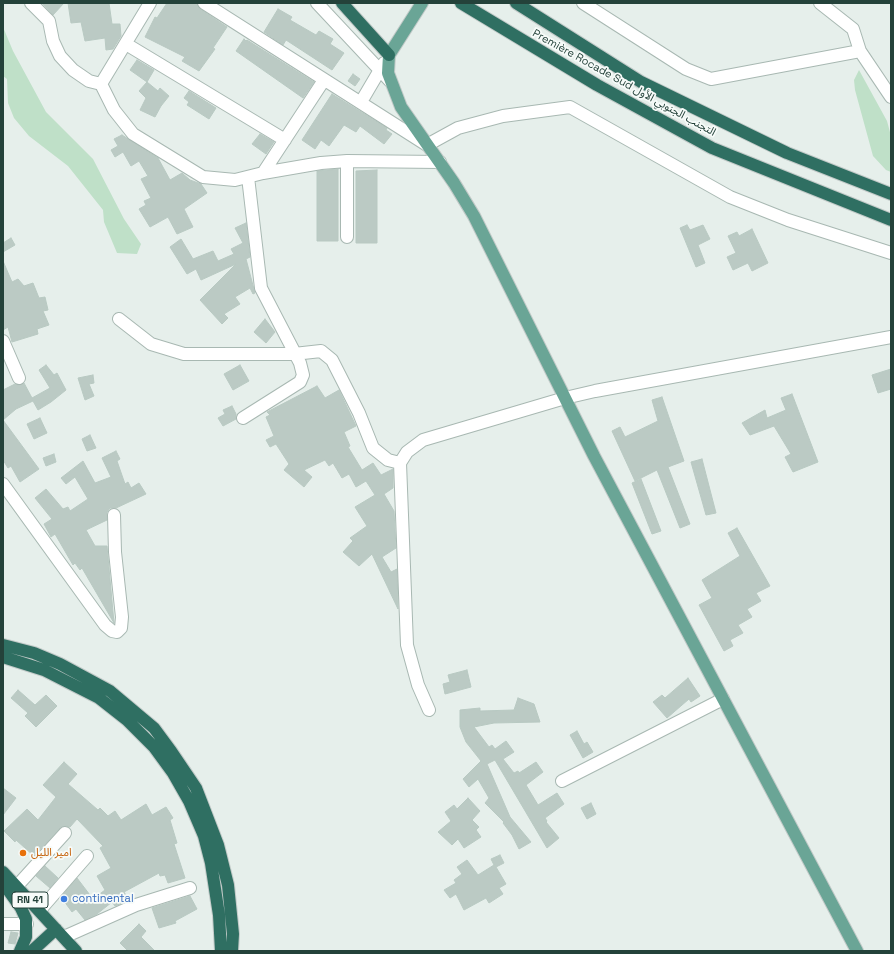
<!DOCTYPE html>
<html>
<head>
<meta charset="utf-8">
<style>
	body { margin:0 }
	#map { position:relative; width:894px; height:954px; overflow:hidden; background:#e6efeb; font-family:"Space Grotesk",sans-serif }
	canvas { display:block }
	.frame { position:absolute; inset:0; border:4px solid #24423a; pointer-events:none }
</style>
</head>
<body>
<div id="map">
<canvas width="894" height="954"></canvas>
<div class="frame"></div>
</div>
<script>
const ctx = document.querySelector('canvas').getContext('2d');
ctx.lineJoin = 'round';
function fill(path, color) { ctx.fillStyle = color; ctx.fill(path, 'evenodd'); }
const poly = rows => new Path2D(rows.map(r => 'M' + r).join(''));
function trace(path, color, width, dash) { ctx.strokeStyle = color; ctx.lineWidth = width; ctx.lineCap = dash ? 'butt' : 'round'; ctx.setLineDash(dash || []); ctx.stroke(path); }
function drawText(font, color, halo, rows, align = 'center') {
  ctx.font = font + ' "Space Grotesk","Noto Sans Arabic",sans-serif'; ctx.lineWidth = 3.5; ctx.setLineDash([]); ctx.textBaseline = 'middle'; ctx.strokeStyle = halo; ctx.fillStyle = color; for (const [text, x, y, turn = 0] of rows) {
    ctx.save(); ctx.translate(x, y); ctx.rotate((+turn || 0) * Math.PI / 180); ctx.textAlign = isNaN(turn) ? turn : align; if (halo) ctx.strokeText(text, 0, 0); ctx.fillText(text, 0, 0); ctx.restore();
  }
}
const green = poly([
	[3,27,13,51,46,112,93,159,124,219,141,244,137,254,117,253,104,222,103,210,68,166,29,136,14,118,8,103,7,79,3,76],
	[859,70,887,121,891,136,891,172,886,170,873,156,855,90,854,80]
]);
const building = poly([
	[42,3,64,3,53,15,42,3],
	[68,3,109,3,112,24,120,24,121,36,113,49,106,50,105,38,85,41,81,22,71,23,68,3],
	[167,3,197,3,200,9,227,27,213,48,215,49,199,71,182,61,185,57,145,37,155,17,157,18,167,3],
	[278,9,292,17,290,20,316,35,319,31,333,39,330,44,344,53,332,70,286,40,283,45,264,32,278,9],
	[244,39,246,41,247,40,314,82,303,98,236,51,244,39],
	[137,60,154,70,147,82,130,70,137,60],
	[353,74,360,79,355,86,348,81,353,74],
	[147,82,158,91,160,88,169,96,161,106,155,117,140,110,146,98,139,91,147,82],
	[189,91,216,108,209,119,187,105,189,102,184,98,189,91],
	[332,94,387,128,386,130,392,134,384,144,360,126,356,132,344,125,329,146,321,140,315,149,302,140,332,94],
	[260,134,274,142,266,154,252,144,260,134],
	[122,135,158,158,170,180,182,173,190,180,201,184,207,193,184,209,193,227,177,234,168,217,150,227,139,209,146,205,144,201,151,198,141,179,148,176,139,161,131,166,123,152,115,157,111,150,118,146,114,139,122,135],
	[338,169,338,241,317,241,317,171,338,169],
	[377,170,377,243,356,243,356,171,377,170],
	[246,223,250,257,246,259,255,293,253,294,250,288,235,297,240,304,224,314,228,318,222,324,200,300,236,264,201,280,196,269,187,274,170,247,181,239,193,259,213,251,218,261,234,254,231,249,243,243,235,228,246,223],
	[687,225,690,230,703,225,710,239,698,245,705,263,696,267,680,228,687,225],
	[752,229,768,263,752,271,748,263,733,270,727,257,736,253,728,236,737,232,739,236,752,229],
	[11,238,15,245,3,252,3,243,11,238],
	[3,261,12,282,18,279,24,286,33,283,39,298,45,297,48,310,43,311,49,325,37,329,38,334,12,342,8,327,3,330,3,261],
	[265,319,275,332,266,343,254,332,265,319],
	[46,365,54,375,57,373,66,390,51,402,38,410,33,401,16,409,3,420,3,390,15,384,19,385,24,383,32,398,50,388,39,370,46,365],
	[240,365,249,381,233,390,224,374,240,365],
	[891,369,891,389,878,393,872,375,891,369],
	[93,375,94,383,89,384,94,396,85,400,78,378,93,375],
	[317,386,325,398,339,390,356,426,344,432,350,446,348,447,362,470,373,463,381,475,393,469,393,488,384,494,394,511,396,548,382,557,391,572,397,569,398,609,372,554,359,566,343,552,353,541,350,538,367,526,355,507,375,495,366,481,356,487,349,474,342,478,333,463,329,466,325,460,304,470,312,477,304,487,284,470,289,464,276,444,270,447,266,440,274,436,266,417,270,415,267,412,317,386],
	[792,394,818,462,793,472,785,457,791,454,774,426,750,435,742,423,765,410,767,418,786,410,781,398,792,394],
	[662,397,684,461,668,467,690,524,680,528,657,470,635,481,612,431,620,427,625,437,658,421,652,400,662,397],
	[232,406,236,414,236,419,223,426,218,418,225,414,223,410,232,406],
	[40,418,47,433,34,439,27,424,40,418],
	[3,420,39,469,20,482,11,466,8,468,3,460,3,420],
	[90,435,96,448,87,451,82,439,90,435],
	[116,451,120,459,117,461,125,484,128,482,131,488,139,483,146,494,116,508,110,508,107,512,107,520,86,530,95,546,107,546,114,623,82,568,80,570,75,563,73,565,55,534,51,537,44,524,52,519,35,498,46,489,63,509,68,507,70,511,88,499,75,477,66,484,61,478,83,461,95,483,111,477,102,458,116,451],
	[54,454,56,462,46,466,43,458,54,454],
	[702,459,716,513,706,515,691,462,702,459],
	[641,479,661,531,652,534,632,483,641,479],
	[737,528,770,586,756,593,761,601,747,609,752,617,738,625,743,633,730,640,733,646,724,651,699,605,712,598,702,580,740,556,728,533,737,528],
	[467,670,471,687,445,694,443,684,450,682,448,675,467,670],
	[688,678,700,696,691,702,689,699,667,718,653,702,662,695,665,698,688,678],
	[18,690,35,705,46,695,57,706,36,727,25,716,28,713,11,698,18,690],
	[518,698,534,704,540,722,494,723,474,727,489,747,492,745,495,749,506,741,514,752,503,759,514,773,518,771,519,773,536,762,543,772,526,785,538,805,557,793,564,804,545,818,547,821,546,822,559,838,547,848,495,760,487,764,510,817,531,842,519,849,512,835,503,823,504,822,485,803,489,798,478,779,469,787,463,779,481,761,466,742,460,727,460,710,480,708,480,711,514,710,518,698],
	[577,731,584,744,587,742,593,752,583,758,570,735,577,731],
	[64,762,77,774,68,784,98,810,100,808,108,816,115,811,121,820,146,804,152,815,166,807,173,818,170,820,177,843,174,844,185,878,168,883,165,875,160,876,159,873,124,892,129,900,115,906,112,902,97,914,85,920,76,909,72,912,61,897,77,878,93,899,105,890,97,876,111,868,100,848,103,846,77,819,70,827,66,826,60,828,34,856,16,840,15,842,4,831,27,809,38,820,56,797,43,785,64,762],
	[3,788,16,798,3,815,3,788],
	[468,798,480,811,472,820,479,827,476,830,481,837,464,848,458,839,452,845,438,832,451,821,445,812,454,805,457,809,468,798],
	[591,803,596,814,587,819,581,808,591,803],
	[500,855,504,863,496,867,506,884,499,888,503,894,489,903,486,898,464,910,456,894,450,898,444,890,456,883,454,880,462,874,457,867,467,860,478,875,494,865,491,859,500,855],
	[45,866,58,878,50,888,36,876,45,866],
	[190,896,197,909,175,921,176,923,159,928,152,908,190,896],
	[139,924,146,931,141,937,155,951,128,951,120,943,139,924],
	[11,932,18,933,15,944,8,943,11,932]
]);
const minor = poly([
	[31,3,49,21,53,41,60,56,73,70,89,81,101,84],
	[150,3,101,84,114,110,133,134,203,177,235,180,263,173,324,80],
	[204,3,427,145,458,128,503,116,570,107,730,197,788,220,891,253],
	[317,3,390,81],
	[583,3,686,69,711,79,860,51],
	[820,3,853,29,860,51,891,97],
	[126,44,285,140],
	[361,102,384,63],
	[263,173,321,163,347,161,440,162],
	[347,237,347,161],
	[119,319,151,344,184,354,294,354,321,351,332,360,359,413,373,448,388,460,400,463],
	[3,341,19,378],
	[243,418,300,382,303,375,300,363,261,288,248,177],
	[3,484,105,625,112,631,117,632,121,628,122,617,115,552,114,515],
	[429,710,418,685,407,645,400,463,407,452,423,440,565,398,595,391,891,337],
	[562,781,723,699],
	[17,886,65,833],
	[40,910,87,856],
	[3,924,27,924],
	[64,937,136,905,190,888]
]);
const major = poly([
	[422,3,389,55,388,73,401,107,454,183,474,216,594,456,857,951]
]);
const highway = poly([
	[342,3,389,55],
	[461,3,597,85,712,148,891,220],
	[516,3,641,82,787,153,891,194],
	[3,645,34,653,60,664,110,691,154,728,171,751,196,788,218,845,228,885,233,934,232,951],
	[3,657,44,670,99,698,127,720,154,747,173,773,189,801,204,836,211,863,219,915,221,951],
	[3,872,76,951],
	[3,883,21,908,26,919,26,937,20,951],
	[32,951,56,929]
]);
const markers = [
	[23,853,4,"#e8710a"],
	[64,899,4,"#3f7fe0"]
];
const shields = [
	[30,900,36]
];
const shieldNames = [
	["RN 41",30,900]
];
const streetNames = [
	["Première Rocade Sud التجنب الجنوبي الأول",624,83,29]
];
const foodNames = [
	["امير الليل",31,853]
];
const shopNames = [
	["continental",72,899]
];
fill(green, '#bfe0c8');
fill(building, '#bbcac4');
trace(building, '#b8c9c2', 1);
trace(minor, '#a8b8b2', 14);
trace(major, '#c2cac8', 14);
trace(highway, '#c2cac8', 14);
trace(minor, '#fff', 12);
trace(major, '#6aa596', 12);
trace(highway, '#2f6f62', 12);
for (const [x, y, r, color] of markers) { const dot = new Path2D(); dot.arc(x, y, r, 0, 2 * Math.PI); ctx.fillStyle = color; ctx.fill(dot); trace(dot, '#f7fbf9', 1.5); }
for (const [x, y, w] of shields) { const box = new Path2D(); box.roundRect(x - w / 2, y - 8, w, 16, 3); ctx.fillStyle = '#f7fbf9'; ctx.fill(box); trace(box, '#24423a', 1); }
drawText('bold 10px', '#24423a', null, shieldNames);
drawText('11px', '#24423a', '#f7fbf9', streetNames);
drawText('11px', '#c56008', '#f7fbf9', foodNames, 'left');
drawText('11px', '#366cbe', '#f7fbf9', shopNames, 'left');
</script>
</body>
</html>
